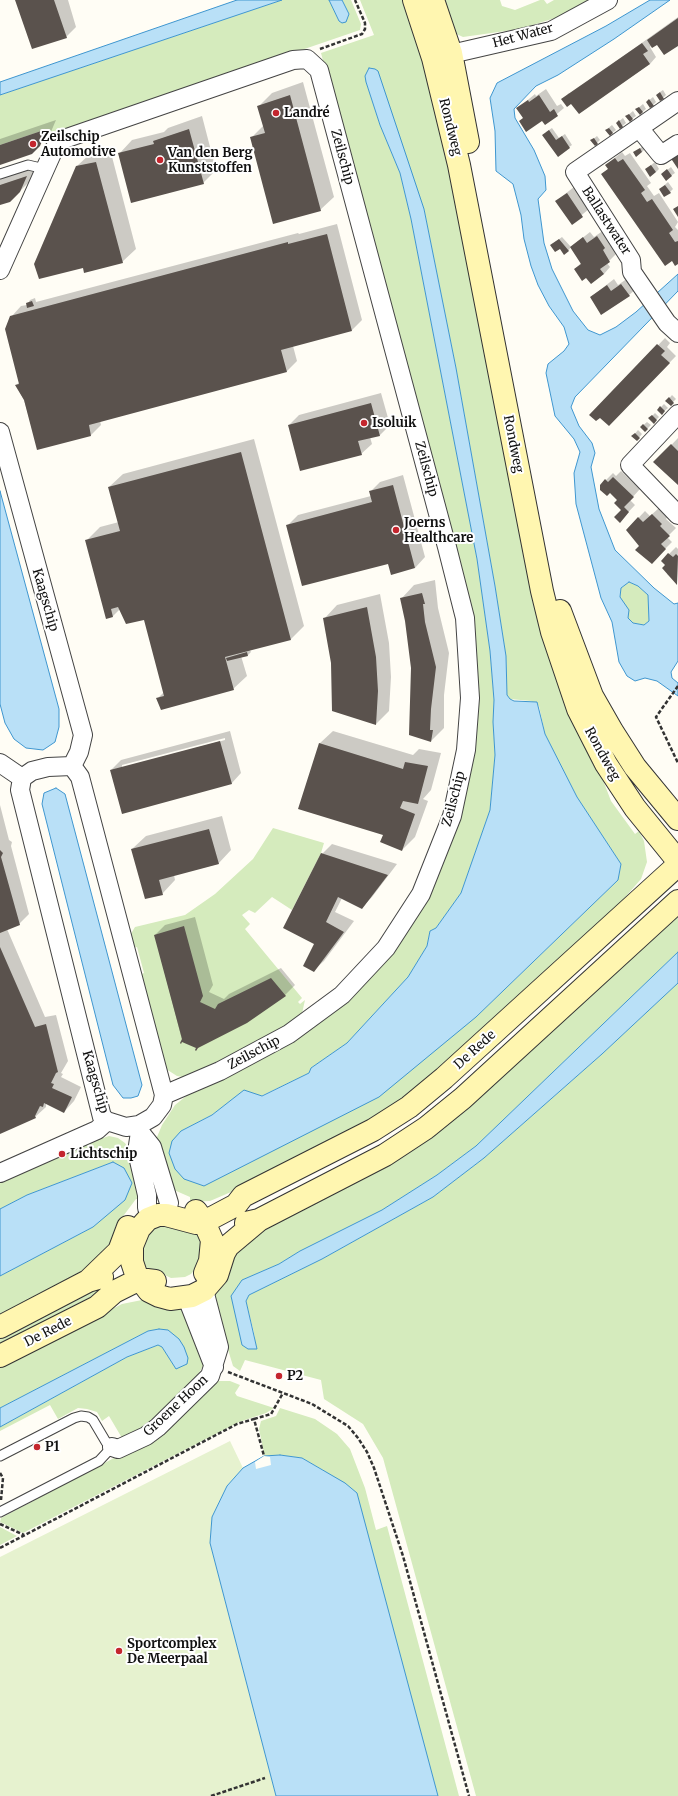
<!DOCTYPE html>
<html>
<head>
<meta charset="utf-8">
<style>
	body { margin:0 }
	canvas { display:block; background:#fffdf5 }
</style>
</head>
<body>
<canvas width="678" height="1796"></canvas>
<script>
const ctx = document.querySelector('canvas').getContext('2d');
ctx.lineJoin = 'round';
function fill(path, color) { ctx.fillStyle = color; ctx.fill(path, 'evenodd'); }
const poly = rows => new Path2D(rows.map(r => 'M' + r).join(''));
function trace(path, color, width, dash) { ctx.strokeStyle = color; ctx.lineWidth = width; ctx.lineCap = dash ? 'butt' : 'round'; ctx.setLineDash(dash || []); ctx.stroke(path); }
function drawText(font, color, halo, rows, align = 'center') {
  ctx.font = font + ' Merriweather,serif'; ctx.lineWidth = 4; ctx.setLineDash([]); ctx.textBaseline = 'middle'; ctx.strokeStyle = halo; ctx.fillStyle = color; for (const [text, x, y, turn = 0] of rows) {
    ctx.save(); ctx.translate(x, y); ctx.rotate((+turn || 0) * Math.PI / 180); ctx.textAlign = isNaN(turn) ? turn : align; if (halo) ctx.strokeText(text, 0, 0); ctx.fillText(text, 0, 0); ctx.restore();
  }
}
const green = poly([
	[282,0,329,0,339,21,343,22,349,14,342,0,351,0,361,24,360,30,50,136,45,134,47,129,0,145,0,95],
	[360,0,409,0,416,19,504,410,601,775,611,801,635,834,639,831,644,841,647,862,641,879,621,902,466,1045,408,1095,369,1121,231,1192,210,1201,190,1202,190,1197,174,1190,158,1146,157,1137,162,1125,175,1105,190,1093,190,1092,246,1067,290,1043,412,915,475,716,428,453,321,53,374,35],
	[366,82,424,209,456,368,495,586,506,656,507,695,510,699,531,701,539,706,545,734,577,797,621,864,618,880,476,1017,181,1131,212,1115,244,1091,261,1096,309,1073,311,1068,347,1043,408,977,427,946,430,931,436,928,461,893,490,810,495,755,493,722,494,700,490,651,477,559,411,219,400,173,380,125],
	[438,0,500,0,502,6,515,10,540,0,544,0,547,4,554,0,596,0,555,18,520,29,463,37,452,32],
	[629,582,638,586,648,595,649,621,644,625,633,623,628,618,620,597,621,588],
	[273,828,324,843,321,853,292,910,272,897,255,913,249,910,242,915,250,924,245,929,302,998,298,1002,300,1004,305,1000,301,1018,238,1055,183,1077,177,1076,166,1069,139,975,144,973,137,947,133,948,129,937,135,927,185,915,215,894,253,859],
	[678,914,678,952,476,1146,437,1175,382,1210,300,1251,279,1264,242,1280,238,1326,240,1334,242,1345,256,1349,254,1333,246,1301,249,1295,322,1259,433,1197,484,1158,602,1054,678,983,678,1796,476,1796,383,1458,363,1424,324,1399,321,1380,245,1360,240,1371,233,1366,215,1307,215,1293,233,1253,253,1235,383,1165],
	[101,1135,103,1138,109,1136,118,1138,125,1143,128,1148,139,1186,137,1199,136,1199,115,1227,120,1230,114,1243,86,1273,0,1318,0,1276,93,1227,113,1162,27,1195,0,1209,0,1179,34,1168,64,1155,63,1152],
	[162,1224,199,1233,202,1251,198,1266,191,1274,185,1277,171,1278,156,1271,144,1269,141,1253,150,1230],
	[95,1285,100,1295,0,1347,0,1334],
	[142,1300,174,1306,186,1312,205,1363,192,1384,143,1430,122,1438,109,1416,102,1421,97,1412,87,1409,78,1408,58,1419,50,1405,0,1431,0,1427,127,1357,158,1345,162,1347,176,1368,159,1329,148,1331,0,1408,0,1366,122,1304],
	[214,1381,230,1381,240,1385,235,1393,237,1396,274,1408,266,1413,239,1422,23,1533,0,1522,1,1518,161,1433],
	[280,1408,315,1419,337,1434,350,1449,365,1488,376,1530,387,1526,459,1796,438,1796,367,1534,323,1470,302,1458,280,1455,265,1458,259,1429,261,1421,276,1416],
	[0,1527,17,1536,0,1545]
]);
const pitch = poly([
	[230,1441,243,1468,227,1486,212,1517,210,1543,276,1796,0,1796,0,1557]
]);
const water = poly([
	[237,0,282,0,0,95,0,82,237,0],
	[329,0,342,0,349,14,346,22,342,23,339,21,329,0],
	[650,0,670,0,614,39,558,75,536,86,514,109,515,118,534,150,545,176,546,190,538,199,544,243,552,269,573,311,588,330,600,335,616,327,636,312,678,274,678,291,575,397,571,407,579,426,592,443,595,453,591,467,599,509,615,550,654,588,674,604,678,603,678,661,671,672,672,678,678,683,678,696,657,681,645,678,635,681,627,676,619,662,612,622,601,598,576,504,574,473,580,452,574,439,555,416,546,373,548,364,564,351,569,344,564,327,549,306,538,285,531,266,524,239,521,215,513,184,496,171,495,131,490,98,497,83,606,26,650,0],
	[629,582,638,586,648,595,649,621,644,625,633,623,628,618,629,610,620,597,621,588,629,582],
	[369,68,375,69,378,71,424,209,456,368,495,586,506,656,507,695,510,699,514,701,537,702,545,734,577,797,621,864,618,880,476,1017,379,1097,204,1186,184,1179,175,1169,169,1153,172,1141,181,1131,212,1115,244,1090,262,1096,309,1073,311,1068,347,1043,408,977,427,946,430,931,436,928,461,893,490,810,495,755,493,722,494,700,490,651,477,559,411,219,400,173,380,125,366,82,365,76,369,68],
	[0,491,59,709,59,727,55,742,43,750,26,748,14,739,5,723,0,704,0,491],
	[56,788,65,794,142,1085,138,1096,131,1098,123,1098,113,1085,42,804,44,793,56,788],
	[678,952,678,983,602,1054,484,1158,433,1197,322,1259,249,1295,246,1301,257,1349,248,1349,242,1345,231,1296,242,1280,279,1264,300,1251,382,1210,437,1175,476,1146,678,952],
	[113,1162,124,1168,132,1183,125,1200,93,1227,0,1276,0,1209,27,1195,113,1162],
	[159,1329,168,1330,179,1339,184,1347,188,1358,187,1364,176,1369,162,1347,158,1345,127,1357,0,1427,0,1408,148,1331,159,1329],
	[280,1455,302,1458,345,1483,357,1493,438,1796,276,1796,210,1543,212,1517,227,1486,243,1468,264,1456,280,1455]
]);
const pier = poly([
	[264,1456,270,1457,271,1465,256,1469,255,1462]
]);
const shadow = poly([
	[16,0,68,0,76,27,66,37],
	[678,17,678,44,657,44,652,45,650,47,656,57,650,64,579,113,572,102,563,99,569,93,569,95],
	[303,82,334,197,320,210,252,137,264,125,259,106,272,93],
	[546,89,557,106,561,104,564,108,545,124,542,120,524,118,518,108,535,94,536,96],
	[663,90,666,95,663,98,660,92],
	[653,97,656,102,653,105,647,102],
	[643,104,646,109,640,114,637,109],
	[633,111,636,116,630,120,627,116],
	[202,116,216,170,203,183,119,154,132,140,164,132,168,128],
	[623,118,626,123,620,128,617,123],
	[56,120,50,134,32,153,0,164,0,139],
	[612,125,616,130,612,133,606,130],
	[552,128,559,138,565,134,572,145,558,155,546,132],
	[597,136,600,140,595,145,592,140],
	[643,146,645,149,642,152,638,150],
	[110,149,136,249,122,262,77,166,91,153],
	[622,152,625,156,630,153,651,183,647,186,654,196,659,193,678,222,675,227,678,230,678,263,602,174,609,168,606,165],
	[655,162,659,169,656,172,646,169],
	[36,167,30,181,20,191,0,204,0,179],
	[671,167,675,173,666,179,666,171],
	[668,182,673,189,670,192,660,189],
	[574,187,589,209,572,223,556,201],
	[337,224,362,320,352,330,293,346,297,361,287,371,100,420,101,425,91,435,38,449,24,400,16,385,20,382,11,317,21,306,27,305,30,300,35,298,36,302,298,233,299,234],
	[604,230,611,241,609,243,616,254,607,263,610,267,604,274,587,277,575,269,581,263,571,247,568,251,555,242,562,237,571,247,590,232,594,237],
	[628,278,636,289,629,295,591,297,614,279,618,285],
	[665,338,670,343,667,347,676,356,609,425,600,416,591,415],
	[381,393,390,425,380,435,370,437,372,444,361,454,289,425,299,415],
	[672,395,676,399,671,404,667,401],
	[664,404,668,408,662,413,658,410],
	[655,413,659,417,654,422,650,418],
	[647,422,651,425,645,431,641,427],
	[638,430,642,434,637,440,633,436],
	[678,438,678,484,655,462],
	[254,439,304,626,291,639,250,650,251,652,248,655,241,656,247,676,233,689,157,699,164,692,145,619,120,609,113,616,107,617,86,541,100,527,119,522,109,487,123,474],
	[621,471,640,489,630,500,635,505,620,521,623,510,619,500,601,485,613,473,616,476],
	[403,475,425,557,415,568,389,563,288,525,298,515,371,496,370,492,380,482],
	[659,508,668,516,666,519,676,528,667,537,672,542,652,562,641,546,627,530,645,511,650,516],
	[676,547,678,549,677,583,667,574,666,565,662,561],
	[435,580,438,608,449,653,444,695,444,728,431,741,412,668,406,621,401,599,414,585],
	[380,594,389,643,391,677,389,711,376,724,332,663,324,619,337,605],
	[230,731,241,773,231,784,111,770,121,760],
	[225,738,225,740,122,768,122,765],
	[333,731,413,755,419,749,441,753,431,790,423,799,428,801,415,837,402,850,385,834,319,744],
	[0,805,9,840,12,842,11,846,29,914,19,924,7,929,45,1017,56,1015,68,1061,61,1073,63,1074,61,1077,81,1087,74,1101,64,1112,46,1103,46,1107,35,1117,0,1133],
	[222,816,231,850,218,864,174,875,175,880,162,894,132,849,146,836],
	[332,844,397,864,372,897,362,907,342,898,335,912,354,921,324,961,313,971,322,854],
	[195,917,213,985,209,992,224,999,229,994,281,968,295,985,285,995,182,1040,155,935,165,925]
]);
const building = poly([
	[15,0,54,0,67,38,32,49],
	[678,18,678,46,664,55,657,45,652,48,647,40],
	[642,43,648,51,643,54,650,64,579,114,571,104,567,107,561,99],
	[660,92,664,99,660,101,656,95],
	[290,95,321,211,273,224,250,137,265,133,257,106],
	[539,95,550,112,554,109,558,116,545,125,542,121,526,132,519,121,523,118,516,108,528,100,529,102],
	[649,99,654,106,650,108,646,102],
	[639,107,643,112,640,115,635,109],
	[629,114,633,119,630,122,625,116],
	[619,120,623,127,620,129,616,123],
	[609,128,613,133,610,136,605,130],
	[47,129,40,146,32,154,0,165,0,145],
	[189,129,204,184,131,203,118,153,154,144,153,141],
	[549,130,556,140,562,136,570,148,558,157,542,135],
	[594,138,598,144,595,146,590,140],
	[640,148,642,152,636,157,633,152],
	[678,151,678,169,670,157],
	[615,158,618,162,623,159,645,190,641,193,647,202,652,199,673,230,669,233,675,242,678,241,678,264,675,266,672,261,665,266,601,174,608,169,605,165],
	[96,162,123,263,84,273,83,268,39,279,34,264,76,166],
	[651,165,656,172,650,177,645,169],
	[667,169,672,176,666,181,661,174],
	[27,176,20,192,10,202,0,205,0,185],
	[665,185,671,193,664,197,659,189],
	[567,193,583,217,572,225,555,201],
	[678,206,678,217,673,209],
	[327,234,352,331,281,350,287,372,89,425,91,436,37,450,24,400,15,385,19,384,5,329,10,316,288,242,288,244],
	[597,236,605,248,603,250,610,262,600,269,604,274,591,284,586,278,582,281,574,269,581,264,570,247,583,237,587,243],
	[559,239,569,251,564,255,560,249,555,252,550,245],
	[621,284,630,296,601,315,590,297,607,285,611,291],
	[32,301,34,306,27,308,26,303],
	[657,344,665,351,661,355,670,363,609,426,600,418,596,421,589,415],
	[669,397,674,403,671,406,665,401],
	[371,403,380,436,358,441,362,455,300,471,288,425],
	[660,406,665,411,662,415,657,410],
	[652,415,657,420,654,424,648,418],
	[643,424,648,429,645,432,640,427],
	[635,433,640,438,637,441,631,436],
	[671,444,678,451,678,485,653,462],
	[241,452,291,640,225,657,234,690,161,710,156,698,164,696,144,620,126,624,118,607,111,609,113,617,106,619,85,540,120,531,108,487],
	[613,477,634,497,624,507,629,512,620,523,614,517,621,510,614,503,617,500,610,493,607,496,600,490,600,485,605,479,608,482],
	[393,485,415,568,391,575,388,564,302,586,286,525,372,502,369,491],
	[652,514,662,524,660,526,670,536,661,544,666,549,652,564,635,550,639,546,626,530,638,517,643,522],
	[668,553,673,557,676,554,678,556,677,585,662,568,665,565,661,561],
	[422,593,425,604,423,604,425,622,436,667,431,709,430,730,433,730,431,742,409,735,411,668,405,621,400,598],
	[367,607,376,657,378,691,376,725,332,711,331,663,323,618],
	[247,652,248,656,227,661,226,658],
	[220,741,232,784,122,814,110,770],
	[319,743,403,769,405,762,428,766,418,804,403,801,400,808,415,814,402,851,380,842,383,835,298,809],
	[209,829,219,864,159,880,163,895,145,899,131,849],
	[0,850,3,853,1,857,20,925,0,933],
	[321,853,388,875,362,909,338,897,326,922,344,932,314,972,303,966,314,944,283,928],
	[184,926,203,996,200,1002,215,1009,218,1004,271,978,286,996,247,1023,198,1048,196,1051,195,1050,196,1048,182,1042,181,1044,180,1043,182,1039,154,935],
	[0,947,35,1027,46,1024,58,1072,56,1073,51,1083,54,1084,52,1088,72,1097,64,1113,44,1103,43,1107,40,1106,35,1116,36,1118,0,1134]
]);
const path = poly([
	[320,49,362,34,365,29,365,23,355,0],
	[678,686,656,717,678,763],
	[228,1372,312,1404,348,1426,358,1438,367,1452,374,1468,403,1556,469,1796],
	[254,1419,271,1414,283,1393],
	[0,1473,3,1478,1,1500],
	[0,1524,24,1535],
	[0,1548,237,1424,254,1419,264,1456],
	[211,1796,265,1778]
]);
const service = poly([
	[0,174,28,165,45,169],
	[0,1456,74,1418,81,1416,88,1417,93,1420,106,1442,112,1447,99,1461,0,1512]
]);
const minor = poly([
	[438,57,551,31,608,0],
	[678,101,575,172,631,260,632,272,667,323,678,333],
	[639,128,661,155,678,144],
	[0,270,54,149,64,139,293,60,307,59,319,70,447,547,465,618,470,698,466,750,452,816,421,894,386,948,342,995,289,1034,220,1071,164,1095],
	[678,414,630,465,678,515],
	[0,432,83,735,79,752,72,766,80,777,164,1095,162,1105,153,1117,139,1125,126,1127,107,1121,102,1117,20,790,22,778,0,763],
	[22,778,32,771,48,767,72,766],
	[139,1125,140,1132,137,1152,147,1195,147,1208],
	[140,1132,152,1147,169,1203],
	[0,1173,97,1130,107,1121],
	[187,1298,214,1367],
	[112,1447,118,1449,146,1436,158,1427,210,1376,219,1347,204,1290]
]);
const secondary = poly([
	[414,0,433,58,459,165,542,591,552,632,578,709,606,764,635,808,678,861],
	[433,0,451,53,468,142],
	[560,611,592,696,612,731,635,767,678,819],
	[196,1211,204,1222,212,1240,210,1261,205,1273],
	[259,1220,228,1246,224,1253,217,1275,204,1290,192,1296,170,1299,159,1296,149,1291,136,1274,132,1262,132,1246,139,1229,148,1219,158,1215,166,1215,196,1223,204,1222,236,1205,243,1196,373,1130,409,1107,444,1078,678,865],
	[246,1223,259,1220,385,1155,426,1128,463,1098,678,901],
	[88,1281,119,1251,128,1227],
	[0,1327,88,1281,102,1277],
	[0,1356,97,1307,114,1292,134,1282,147,1280,155,1281]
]);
const markers = [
	[276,113,4,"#c4262e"],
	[33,144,4,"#c4262e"],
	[160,160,4,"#c4262e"],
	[364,423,4,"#c4262e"],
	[396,530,4,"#c4262e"],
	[62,1154,4,"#c4262e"],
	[279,1376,4,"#c4262e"],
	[37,1447,4,"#c4262e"],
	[119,1651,4,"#c4262e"]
];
const streetNames = [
	["Het Water",523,36,-15],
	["Rondweg",450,127,76],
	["Zeilschip",342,157,75],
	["Ballastwater",606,221,57],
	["Rondweg",513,444,79],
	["Zeilschip",426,469,75],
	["Kaagschip",45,600,74],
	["Rondweg",602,754,61],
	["Zeilschip",454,799,-75],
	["De Rede",475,1050,-42],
	["Zeilschip",254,1053,-28],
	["Kaagschip",95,1082,74],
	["De Rede",48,1332,-27],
	["Groene Hoon",176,1406,-43]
];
const poiNames = [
	["Landré",284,113],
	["Zeilschip",41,137],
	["Automotive",41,152],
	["Van den Berg",168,153],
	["Kunststoffen",168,168],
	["Isoluik",372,423],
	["Joerns",404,523],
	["Healthcare",404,538],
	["Lichtschip",70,1154],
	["P2",287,1376],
	["P1",45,1447],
	["Sportcomplex",127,1644],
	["De Meerpaal",127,1659]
];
fill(green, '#d5ebbd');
fill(pitch, '#e6f2cf');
fill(water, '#b9e0f7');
trace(water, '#3f96cf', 1);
fill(pier, '#fffdf5');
fill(shadow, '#0003');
fill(building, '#5a524d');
trace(service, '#444', 11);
trace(minor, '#444', 20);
trace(secondary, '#333', 24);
trace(path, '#333', 2.5, [4, 2]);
trace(service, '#fff', 9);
trace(minor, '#fff', 18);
trace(secondary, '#fff6b0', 22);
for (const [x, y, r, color] of markers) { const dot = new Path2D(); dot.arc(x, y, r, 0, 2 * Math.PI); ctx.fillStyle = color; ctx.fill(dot); trace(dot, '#fff', 1.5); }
drawText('13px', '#111', '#fff', streetNames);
drawText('bold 13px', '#111', '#fff', poiNames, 'left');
</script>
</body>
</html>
